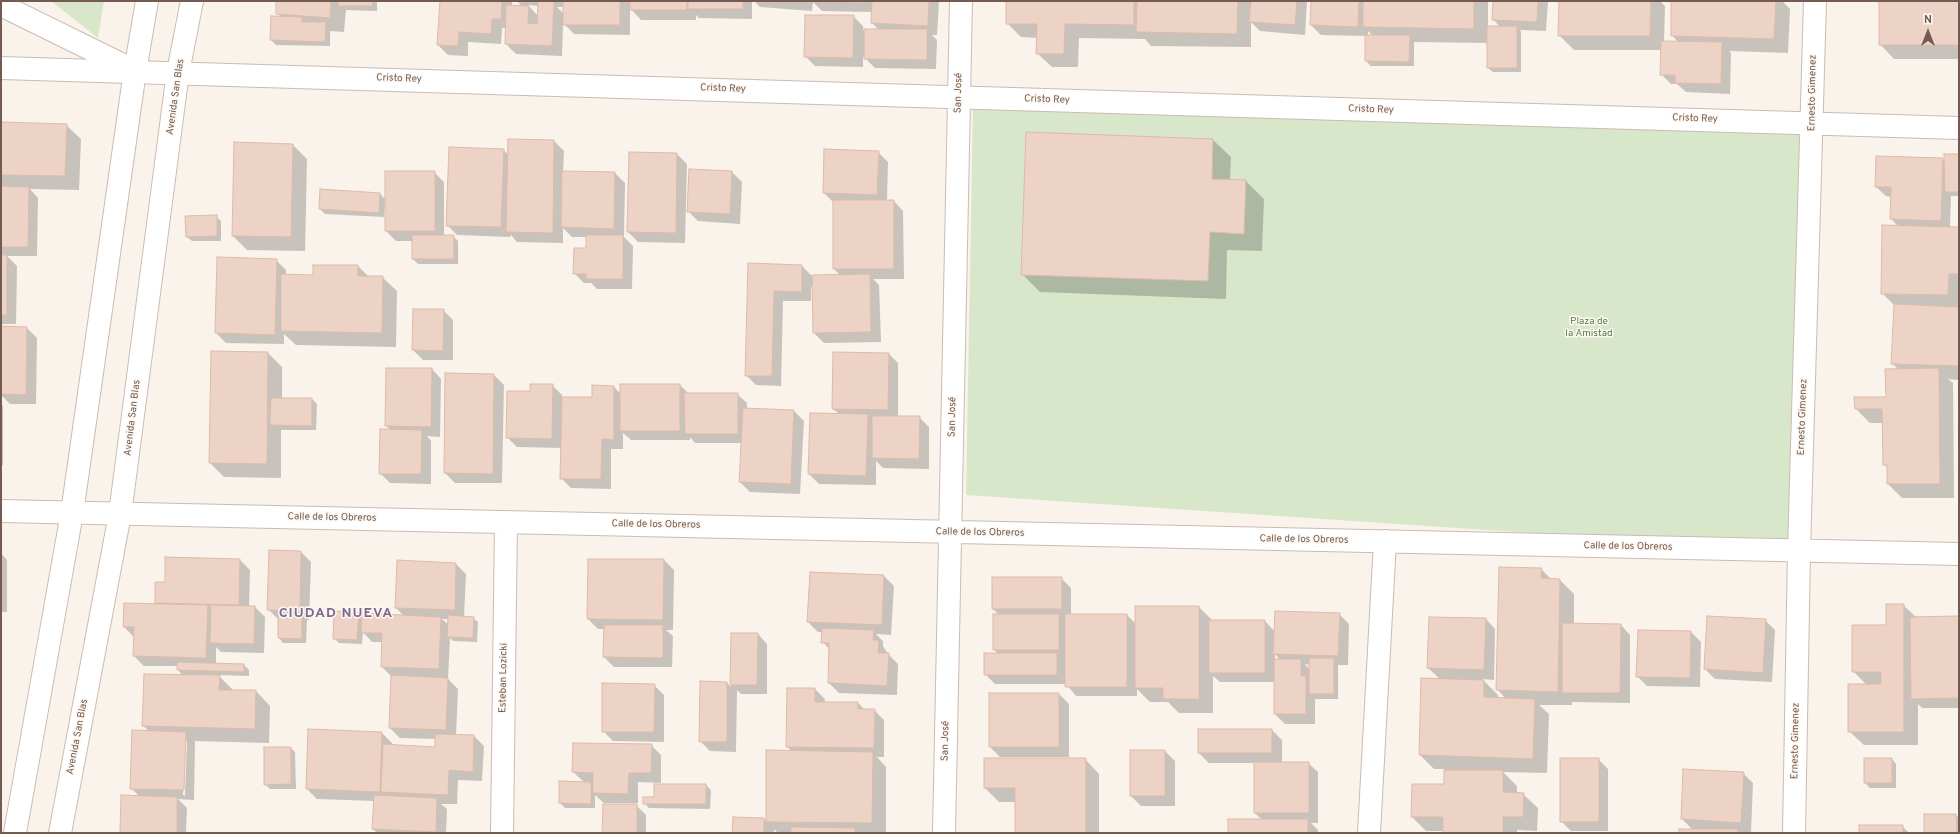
<!DOCTYPE html>
<html>
<head>
<meta charset="utf-8">
<style>
	body { margin:0 }
	#map { position:relative; width:1960px; height:834px; overflow:hidden; background:#faf3eb; font-family:Overpass,sans-serif }
	canvas { display:block }
	.frame { position:absolute; inset:0; border:2px solid #735b51; pointer-events:none }
	.north { position:absolute; left:1908px; top:12px; width:40px; height:40px; -webkit-text-stroke:3px #fdf8f1; paint-order:stroke; rotate:0deg; font-size:11px; font-weight:700; line-height:16px; text-align:center; color:#735b51 }
	.north::after { content:''; display:block; margin:auto; width:14px; height:18px; background:#735b51; clip-path:polygon(50% 0,100% 100%,50% 72%,0 100%) }
</style>
</head>
<body>
<div id="map">
<canvas width="1960" height="834"></canvas>
<div class="frame"></div>
<div class="north">N</div>
</div>
<script>
const ctx = document.querySelector('canvas').getContext('2d');
ctx.lineJoin = 'round';
function fill(path, color) { ctx.fillStyle = color; ctx.fill(path, 'evenodd'); }
const poly = rows => new Path2D(rows.map(r => 'M' + r).join(''));
function trace(path, color, width, dash) { ctx.strokeStyle = color; ctx.lineWidth = width; ctx.lineCap = dash ? 'butt' : 'round'; ctx.setLineDash(dash || []); ctx.stroke(path); }
function drawText(font, color, halo, rows, align = 'center') {
  ctx.font = font + ' Overpass,sans-serif'; ctx.lineWidth = 3; ctx.setLineDash([]); ctx.textBaseline = 'middle'; ctx.strokeStyle = halo; ctx.fillStyle = color; for (const [text, x, y, turn = 0] of rows) {
    ctx.save(); ctx.translate(x, y); ctx.rotate((+turn || 0) * Math.PI / 180); ctx.textAlign = isNaN(turn) ? turn : align; if (halo) ctx.strokeText(text, 0, 0); ctx.fillText(text, 0, 0); ctx.restore();
  }
}
const green = poly([
	[51,1,104,1,98,38],
	[973,105,1812,123,1799,551,966,495]
]);
const shadow = poly([
	[277,1,377,1,377,11,346,10,344,32,330,31,330,46,276,45,271,40,281,17,277,13],
	[441,1,512,1,512,6,522,6,517,1,752,1,752,19,699,18,696,15,696,20,641,20,630,8,630,35,574,34,563,23,562,56,516,54,506,44,506,28,502,28,501,44,468,42,468,56,448,55,438,45],
	[528,5,539,6,538,16],
	[557,7,564,7,564,14],
	[754,1,939,1,937,35,932,35,937,40,936,69,875,68,863,56,863,67,815,66,805,56,853,16,863,26,863,30,879,30,872,23,872,12,822,11,813,2,812,11,760,7],
	[1007,1,1307,1,1305,35,1260,31,1251,22,1251,47,1151,46,1145,39,1079,38,1078,67,1052,67,1037,53,1038,38,1021,37,1007,23],
	[1312,1,1488,1,1488,27,1500,27,1493,19,1494,1,1548,1,1546,31,1520,30,1521,32,1521,72,1493,72,1488,68,1488,43,1414,42,1414,66,1371,66,1366,61,1366,36,1321,35,1311,25],
	[1368,31,1373,36,1368,36],
	[1560,1,1660,1,1665,6,1664,42,1678,42,1672,35,1672,1,1782,1,1790,9,1788,53,1729,51,1731,53,1730,94,1686,92,1677,84,1671,84,1661,74,1662,50,1574,50,1559,35],
	[1880,1,1959,1,1959,59,1894,59,1880,44],
	[1,123,66,125,81,139,79,190,30,189,38,198,37,256,7,256,17,266,16,324,1,324],
	[1213,140,1231,157,1230,180,1246,181,1264,199,1262,251,1227,250,1226,299,1040,292,1022,274],
	[554,141,564,151,563,172,615,173,625,183,624,237,633,246,632,289,597,289,591,283,584,283,574,273,587,249,587,237,572,237,563,228,563,243,517,242,511,235,510,237,457,235,447,225,503,150,509,155],
	[235,143,293,145,307,159,305,251,247,250,233,236],
	[878,152,888,162,887,201,894,201,903,211,904,279,873,279,879,285,881,342,824,343,814,333,813,287,811,287,811,301,783,301,781,386,756,385,746,375,749,264,802,266,812,276,841,276,834,269,834,203,824,193],
	[630,153,677,154,687,164,685,243,638,242,628,232],
	[1959,155,1959,196,1951,196,1950,227,1959,228,1959,380,1948,379,1953,383,1954,498,1902,498,1888,484,1888,468,1884,464,1883,423,1870,423,1856,409,1887,398,1899,370,1892,363,1895,306,1882,293,1899,227,1891,219,1892,197,1886,196,1876,187,1942,159,1945,162],
	[434,172,444,182,444,236,453,236,458,241,458,264,418,264,413,259,413,241,396,241,386,231,386,203,385,203,384,217,325,214,320,209,380,194,386,200],
	[732,172,742,182,740,224,698,221,689,212],
	[216,216,221,221,221,241,192,241,187,237],
	[276,260,286,270,286,275,314,276,314,266,358,266,369,277,382,277,397,291,396,347,296,345,284,334,284,344,226,343,216,333],
	[443,310,453,320,453,360,423,360,413,350],
	[1,327,27,328,37,338,36,404,10,404,1,395],
	[268,353,282,367,282,399,312,399,317,404,316,430,281,430,281,478,224,477,210,463],
	[889,354,898,363,898,417,919,417,929,427,929,469,883,468,876,461,876,485,819,484,809,474,839,414,833,409],
	[387,369,432,369,441,379,440,437,427,436,431,441,431,484,390,483,380,473,391,430,386,426],
	[446,374,494,375,504,385,502,483,455,483,445,473],
	[552,385,562,395,562,398,593,398,614,387,621,394,680,385,689,394,737,394,747,403,747,409,794,411,804,421,800,494,750,492,740,482,742,443,695,443,690,437,690,440,631,440,623,433,623,449,611,449,611,489,571,488,561,478,562,448,517,447,507,437,531,392],
	[1,404,3,406,3,465,1,465],
	[301,552,311,562,309,620,307,620,306,643,283,643,279,638,278,619,268,609],
	[1,553,7,560,7,612,1,612],
	[240,560,250,570,249,607,255,607,265,617,264,653,221,652,216,647,216,664,244,665,249,670,249,676,218,675,234,691,256,691,270,706,269,743,194,741,195,742,194,800,178,799,187,808,186,833,121,833,140,797,131,788,149,731,143,726,183,676,178,670,178,666,144,666,134,656,134,637,124,627,158,605,156,602,166,583],
	[185,741,187,741,185,796,183,795],
	[664,560,674,570,673,630,666,630,673,636,672,667,614,667,604,657,605,629,598,629,588,619],
	[456,564,466,574,464,617,473,618,478,622,477,642,453,641,450,638,448,679,458,689,456,736,474,736,484,746,482,781,458,780,457,804,441,804,447,809,446,833,377,833,373,829,375,801,317,799,307,789,382,733,392,743,392,746,436,748,436,739,400,738,390,728,392,677,382,667,383,642,372,642,363,632,362,644,339,643,334,638,359,614,363,618,404,616,396,608],
	[442,619,449,619,449,625],
	[1541,569,1551,579,1560,580,1574,594,1574,624,1621,625,1630,635,1630,703,1572,702,1572,705,1539,705,1549,714,1547,773,1503,772,1517,786,1517,794,1523,794,1538,808,1537,831,1517,830,1517,833,1444,833,1444,831,1426,831,1412,817,1445,785,1445,769,1434,769,1420,755,1440,679,1428,668,1486,619,1495,629,1494,680,1482,679,1498,695,1498,698,1506,699,1497,689],
	[884,576,894,586,891,635,876,634,883,641,883,646,888,654,898,664,897,695,839,693,829,683,830,650,823,642,823,632,818,632,808,622],
	[1061,578,1071,588,1071,615,1127,615,1136,624,1199,607,1213,621,1265,621,1275,632,1339,614,1349,624,1348,665,1338,665,1338,699,1315,699,1315,724,1285,724,1275,714,1275,682,1220,682,1213,676,1213,713,1179,713,1168,702,1150,702,1137,689,1137,696,1076,696,1066,684,995,684,985,674,998,654,994,649,999,615,993,609],
	[1275,654,1280,660,1275,660],
	[1305,664,1310,665,1310,670],
	[1903,605,1916,617,1959,617,1959,708,1922,708,1918,704,1918,745,1864,745,1849,731,1867,685,1853,671],
	[1765,620,1775,630,1772,682,1715,679,1705,669],
	[1639,631,1691,632,1701,642,1700,687,1647,686,1637,676],
	[732,634,758,634,767,644,767,694,741,694,737,690,736,752,710,751,700,741,727,683,731,687],
	[654,685,664,695,664,742,613,741,603,731],
	[815,689,825,699,824,703,858,703,865,710,874,710,884,720,884,757,877,757,886,767,886,833,778,833,774,829,774,833,733,833,764,819,767,822,792,752,787,746],
	[1059,694,1069,704,1069,757,1000,757,990,747],
	[1272,730,1282,740,1282,763,1308,763,1318,772,1318,823,1311,823,1318,830,1318,833,1229,833,1262,820,1255,813,1255,763,1209,763,1199,753],
	[651,745,661,755,661,783,638,782,638,803,604,803,595,795,595,808,565,808,560,803,584,782,573,772],
	[291,748,295,752,296,789,270,789,265,784],
	[1165,751,1175,761,1175,806,1141,806,1131,796],
	[1085,759,1099,774,1099,833,1016,833,1016,802,999,802,985,788],
	[1598,759,1608,769,1608,831,1571,831,1561,821],
	[1892,759,1896,764,1896,788,1870,788,1865,783],
	[1743,773,1753,783,1751,832,1680,833,1693,830,1682,819],
	[706,785,711,790,710,809,649,808,644,803],
	[636,805,646,815,646,833,603,833],
	[1956,815,1959,818,1959,833,1925,833],
	[1902,826,1909,833,1860,833]
]);
const building = poly([
	[276,1,331,1,330,18,276,14,276,1],
	[338,1,373,1,372,6,338,6,338,1],
	[440,1,502,1,501,19,492,19,491,34,459,32,458,46,437,45,440,1],
	[538,1,554,2,552,46,505,44,506,5,529,6,528,23,537,24,538,1],
	[563,1,620,1,620,25,563,25,563,1],
	[630,1,687,1,687,10,630,10,630,1],
	[688,1,743,1,743,9,688,9,688,1],
	[811,1,866,1,866,3,811,2,811,1],
	[872,1,929,1,928,26,871,23,872,1],
	[1006,1,1134,1,1134,25,1065,24,1064,54,1036,54,1037,24,1006,24,1006,1],
	[1137,1,1238,1,1237,34,1136,32,1137,1],
	[1251,1,1297,1,1295,25,1249,22,1251,1],
	[1311,1,1359,1,1358,27,1310,25,1311,1],
	[1363,1,1474,1,1474,29,1363,27,1363,1],
	[1493,1,1538,1,1537,22,1492,20,1493,1],
	[1559,1,1651,1,1650,36,1558,36,1559,1],
	[1671,1,1776,1,1774,39,1671,36,1671,1],
	[1879,1,1959,1,1959,45,1879,45,1879,1],
	[805,15,854,15,853,58,804,57,805,15],
	[271,16,302,17,302,22,326,22,325,42,270,40,271,16],
	[1487,26,1517,26,1517,68,1487,68,1487,26],
	[864,29,927,29,927,60,864,59,864,29],
	[1365,35,1410,35,1409,62,1365,61,1365,35],
	[1661,41,1722,42,1721,84,1675,83,1675,75,1660,75,1661,41],
	[1,122,67,124,65,176,1,175,1,122],
	[1026,132,1213,139,1212,179,1246,180,1244,234,1210,232,1208,281,1021,275,1026,132],
	[508,139,554,140,553,233,506,232,508,139],
	[234,142,293,144,291,237,232,236,234,142],
	[449,147,504,149,501,227,446,226,449,147],
	[824,149,879,151,877,195,823,193,824,149],
	[629,152,677,153,676,233,627,232,629,152],
	[1944,154,1959,154,1959,192,1945,192,1944,154],
	[1876,156,1943,158,1941,221,1890,219,1891,187,1875,187,1876,156],
	[689,169,732,171,730,214,687,212,689,169],
	[385,171,435,171,435,231,385,231,385,171],
	[562,171,615,172,614,229,561,227,562,171],
	[1,186,29,187,28,247,1,247,1,186],
	[320,189,380,193,379,213,319,209,320,189],
	[833,200,894,200,894,269,833,269,833,200],
	[217,215,217,236,186,237,185,216,217,215],
	[1882,225,1959,227,1959,274,1949,274,1948,295,1881,294,1882,225],
	[412,235,454,235,454,259,412,259,412,235],
	[586,235,623,235,623,279,586,279,586,274,573,274,574,248,586,248,586,235],
	[1,255,7,255,7,315,1,315,1,255],
	[217,257,277,259,275,335,215,333,217,257],
	[748,263,802,265,802,292,774,291,772,376,745,376,748,263],
	[313,265,358,265,358,276,383,276,382,333,281,331,281,274,313,275,313,265],
	[870,274,871,332,813,333,812,275,870,274],
	[1894,304,1959,307,1959,366,1891,364,1894,304],
	[413,309,444,309,443,351,412,350,413,309],
	[1,326,27,327,26,395,1,394,1,326],
	[211,351,268,352,267,464,209,463,211,351],
	[833,352,889,353,888,410,832,409,833,352],
	[386,368,432,368,431,427,385,426,386,368],
	[1939,368,1940,484,1887,484,1887,465,1883,465,1882,409,1855,409,1854,397,1886,397,1885,369,1939,368],
	[445,373,494,374,493,474,444,473,445,373],
	[530,384,553,384,552,439,506,438,507,391,530,391,530,384],
	[620,384,680,384,680,431,620,431,620,384],
	[592,385,614,386,614,440,602,439,601,479,560,479,562,397,592,397,592,385],
	[684,393,738,393,738,434,685,434,684,393],
	[271,398,312,398,312,426,270,425,271,398],
	[743,408,794,410,791,484,739,482,743,408],
	[810,413,868,414,866,476,808,474,810,413],
	[872,416,920,416,919,459,872,458,872,416],
	[380,429,422,430,421,474,379,474,380,429],
	[269,550,301,551,300,611,267,610,269,550],
	[165,557,240,559,239,605,155,603,155,582,165,582,165,557],
	[588,559,664,559,663,620,587,619,588,559],
	[397,560,456,563,455,610,395,608,397,560],
	[1499,567,1542,568,1541,578,1560,579,1558,692,1496,690,1499,567],
	[810,572,884,575,882,625,807,622,810,572],
	[992,577,1062,577,1062,609,992,609,992,577],
	[124,603,208,605,206,658,133,656,134,627,123,627,124,603],
	[1886,604,1904,604,1904,732,1848,732,1848,684,1881,684,1881,672,1852,672,1852,625,1886,625,1886,604],
	[211,605,255,606,254,644,210,643,211,605],
	[1135,606,1199,606,1199,699,1163,699,1163,688,1135,688,1135,606],
	[334,611,359,613,357,640,333,639,334,611],
	[1275,611,1340,613,1338,656,1273,654,1275,611],
	[362,613,441,617,439,669,381,667,382,633,361,633,362,613],
	[993,614,1059,614,1059,650,993,650,993,614],
	[1065,614,1127,614,1127,687,1065,687,1065,614],
	[278,615,302,615,302,639,278,638,278,615],
	[448,615,474,617,473,638,447,637,448,615],
	[1707,616,1766,619,1763,673,1704,669,1707,616],
	[1959,616,1959,698,1911,699,1910,617,1959,616],
	[1429,617,1486,618,1484,670,1427,668,1429,617],
	[1209,620,1265,620,1265,673,1209,673,1209,620],
	[1562,623,1621,624,1620,693,1562,693,1562,623],
	[604,625,663,625,663,658,603,657,604,625],
	[822,628,874,630,873,640,879,640,878,653,889,653,887,686,828,683,829,643,821,643,822,628],
	[1638,630,1691,631,1690,678,1636,677,1638,630],
	[731,633,758,633,757,685,730,685,731,633],
	[984,653,1057,653,1057,675,984,675,984,653],
	[1309,658,1334,658,1334,694,1309,694,1309,658],
	[1274,659,1301,659,1301,676,1306,676,1306,714,1274,714,1274,659],
	[177,662,244,664,244,672,177,670,177,662],
	[144,674,220,675,219,690,256,690,255,729,142,726,144,674],
	[391,675,448,678,446,730,389,728,391,675],
	[1421,678,1484,680,1484,697,1535,699,1533,759,1419,755,1421,678],
	[700,681,727,682,727,742,699,742,700,681],
	[602,683,655,684,654,732,602,732,602,683],
	[787,688,815,688,815,702,858,702,858,709,875,709,874,748,786,747,787,688],
	[989,693,1059,693,1059,747,989,747,989,693],
	[308,729,382,732,380,792,306,789,308,729],
	[1198,729,1272,729,1272,753,1198,753,1198,729],
	[132,730,186,732,184,790,130,789,132,730],
	[435,734,474,735,473,772,449,770,448,795,381,792,383,744,435,747,435,734],
	[573,743,652,744,651,773,629,773,628,794,593,793,593,773,572,772,573,743],
	[264,747,291,747,291,784,264,785,264,747],
	[766,750,873,752,872,823,766,822,766,750],
	[1130,750,1165,750,1165,796,1130,796,1130,750],
	[984,758,1086,758,1086,833,1015,833,1015,788,984,788,984,758],
	[1560,758,1599,758,1599,822,1560,822,1560,758],
	[1864,758,1892,758,1892,783,1864,783,1864,758],
	[1254,762,1309,762,1309,813,1254,813,1254,762],
	[1683,769,1744,772,1741,823,1681,819,1683,769],
	[1444,770,1503,770,1503,792,1524,793,1523,817,1503,817,1503,833,1443,833,1443,817,1411,817,1412,784,1444,784,1444,770],
	[559,781,591,782,591,804,559,803,559,781],
	[654,784,706,784,706,804,643,804,643,797,654,797,654,784],
	[121,795,177,797,177,833,120,833,121,795],
	[374,795,437,798,436,832,372,829,374,795],
	[603,804,637,804,637,833,602,833,603,804],
	[1924,814,1956,814,1957,833,1924,833,1924,814],
	[733,817,764,818,764,833,732,833,733,817],
	[1228,819,1308,819,1308,833,1228,833,1228,819],
	[1859,825,1903,825,1903,833,1859,833,1859,825],
	[791,827,855,828,855,833,791,833,791,827],
	[1679,829,1738,829,1738,833,1679,833,1679,829]
]);
const street = poly([
	[1,5,129,68],
	[1,68,1959,128],
	[1,511,1959,554],
	[502,833,506,522],
	[944,833,961,1],
	[1369,833,1385,541],
	[1794,833,1799,551,1815,1]
]);
const secondary = poly([
	[15,833,72,513,135,71,147,1],
	[60,833,120,514,178,72,192,1]
]);
const streetNames = [
	["Cristo Rey",399,79,2],
	["Cristo Rey",723,89,2],
	["San José",959,93,-89],
	["Ernesto Gimenez",1813,93,-89],
	["Avenida San Blas",176,97,-82],
	["Cristo Rey",1047,100,2],
	["Cristo Rey",1371,110,2],
	["Cristo Rey",1695,119,2],
	["San José",953,417,-89],
	["Ernesto Gimenez",1803,417,-88],
	["Avenida San Blas",133,418,-83],
	["Calle de los Obreros",332,518,1],
	["Calle de los Obreros",656,525,1],
	["Calle de los Obreros",980,533,1],
	["Calle de los Obreros",1304,540,1],
	["Calle de los Obreros",1628,547,1],
	["Esteban Lozicki",504,678,-89],
	["Avenida San Blas",78,737,-79],
	["San José",946,741,-89],
	["Ernesto Gimenez",1796,741,-89]
];
const parkNames = [
	["Plaza de",1589,322],
	["la Amistad",1589,334]
];
const districtNames = [
	["CIUDAD NUEVA",336,614]
];
fill(green, '#d8e7ca');
fill(shadow, '#0003');
fill(building, '#edd3c6');
trace(building, '#deb9a8', 1);
trace(street, '#ccbbb2', 24);
trace(secondary, '#cebbb0', 24);
trace(street, '#fff', 22);
trace(secondary, '#fff', 22);
drawText('10px', '#735b51', '#fdf8f1', streetNames);
drawText('10px', '#5a784a', '#fdf8f1', parkNames);
ctx.letterSpacing = '1px';
drawText('bold 14px', '#7f688e', '#fdf8f1', districtNames);
ctx.letterSpacing = '0px';
</script>
</body>
</html>
